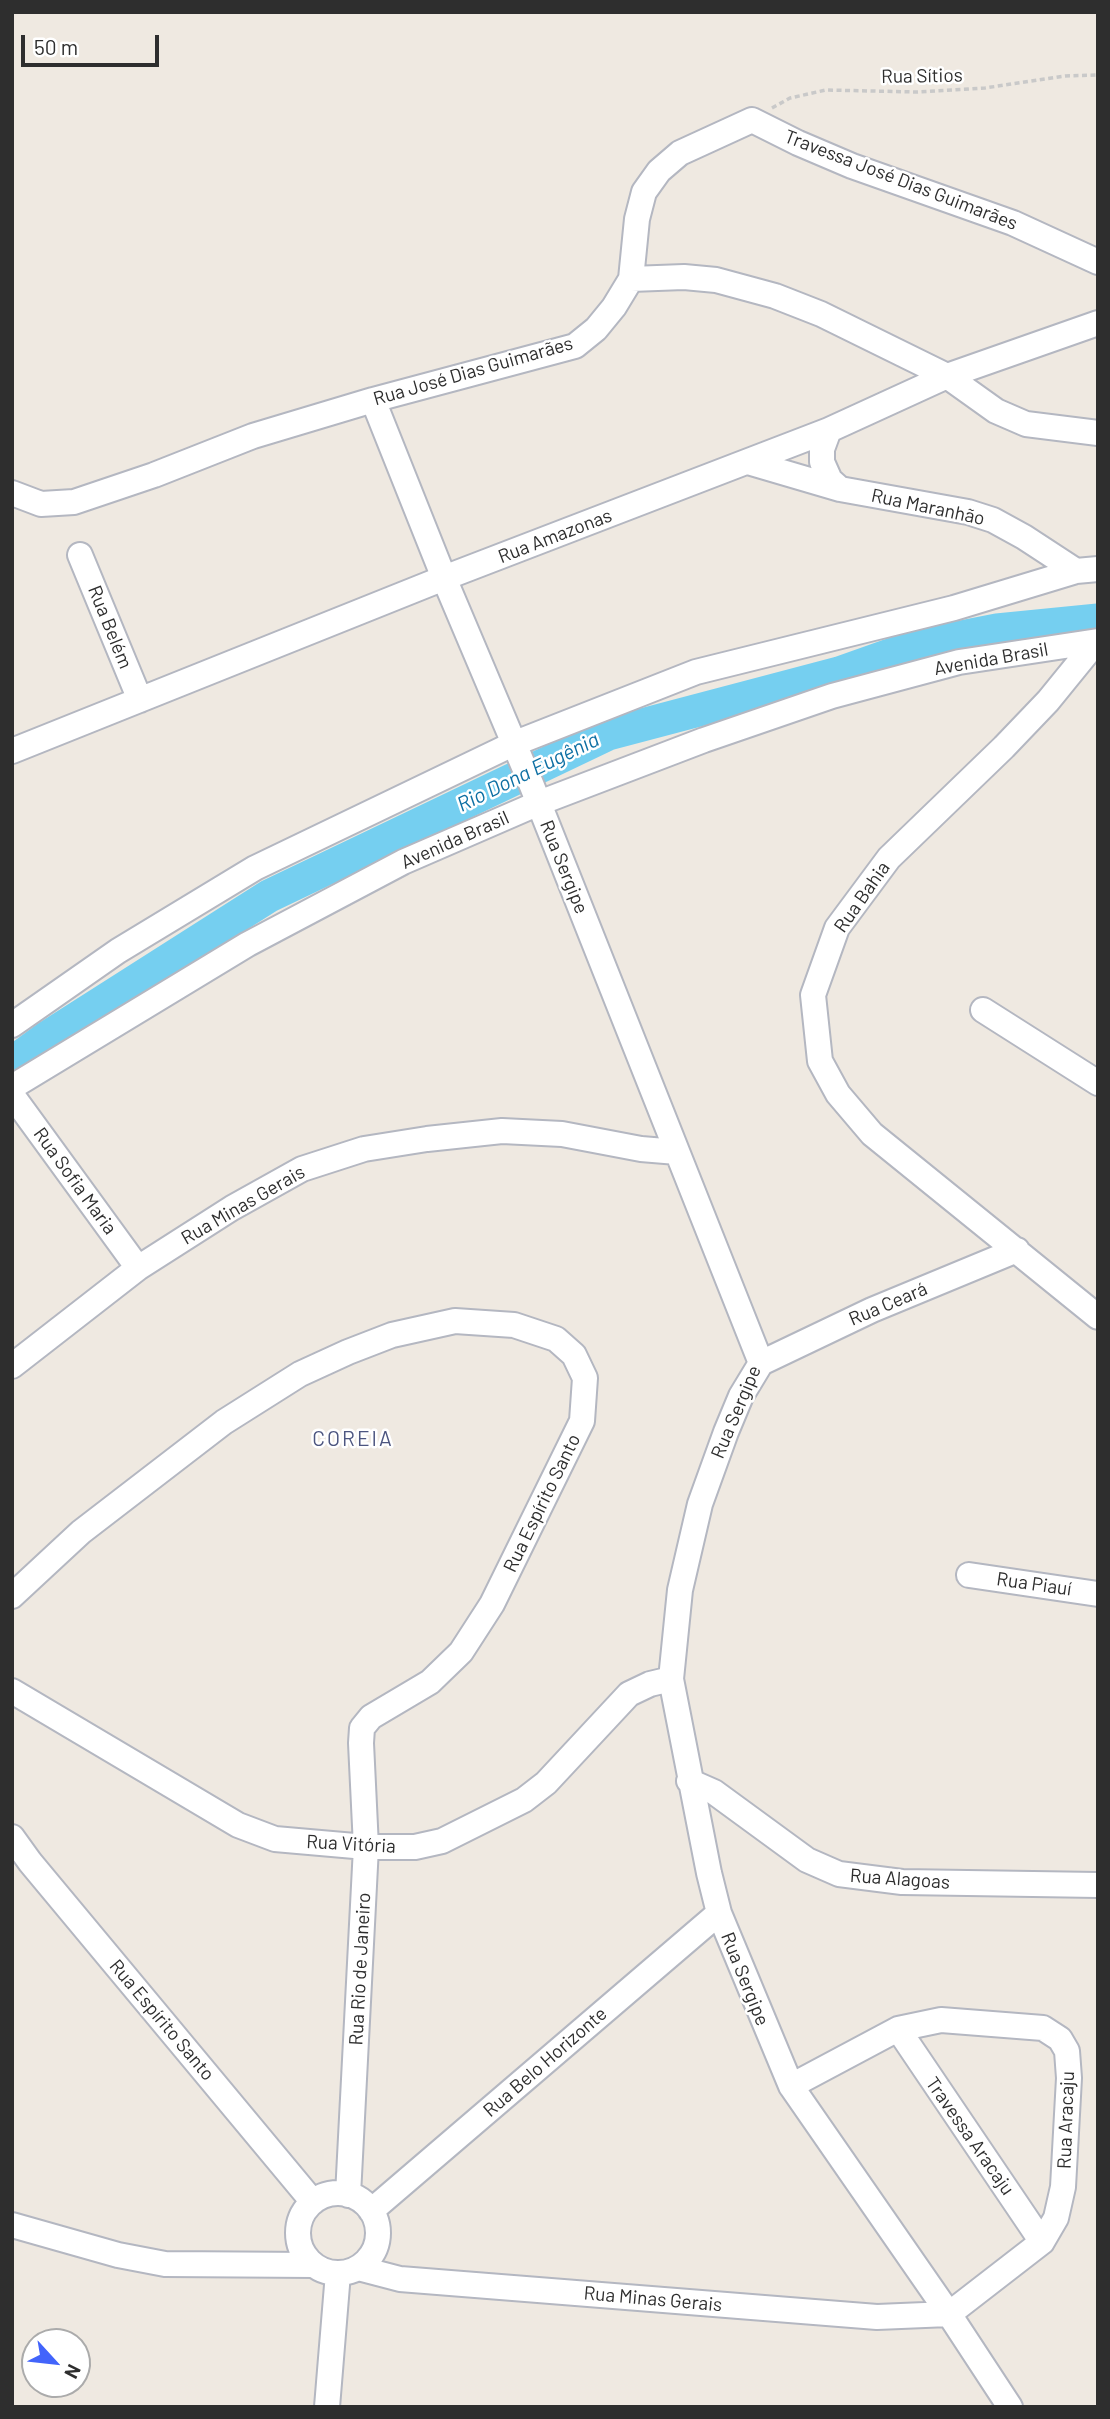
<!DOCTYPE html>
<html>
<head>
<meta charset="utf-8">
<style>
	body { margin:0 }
	#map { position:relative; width:1110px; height:2419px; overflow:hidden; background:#efe9e1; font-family:Barlow,sans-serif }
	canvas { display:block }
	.frame { position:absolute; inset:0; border:14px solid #2e2e2e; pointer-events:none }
	.north { position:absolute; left:21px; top:2328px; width:70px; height:70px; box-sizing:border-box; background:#fff; border:2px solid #ababab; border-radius:50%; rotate:117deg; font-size:19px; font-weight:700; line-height:28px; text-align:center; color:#2e2e2e }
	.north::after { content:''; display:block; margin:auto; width:24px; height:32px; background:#4264fb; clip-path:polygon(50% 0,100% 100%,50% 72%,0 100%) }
	.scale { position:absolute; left:21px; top:35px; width:138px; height:32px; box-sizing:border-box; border:4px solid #2e2e2e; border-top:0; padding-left:9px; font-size:21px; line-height:24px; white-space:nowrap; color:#2e2e2e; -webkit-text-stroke:5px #fff; paint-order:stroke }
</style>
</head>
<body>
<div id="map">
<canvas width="1110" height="2419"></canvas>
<div class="frame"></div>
<div class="north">N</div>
<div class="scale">50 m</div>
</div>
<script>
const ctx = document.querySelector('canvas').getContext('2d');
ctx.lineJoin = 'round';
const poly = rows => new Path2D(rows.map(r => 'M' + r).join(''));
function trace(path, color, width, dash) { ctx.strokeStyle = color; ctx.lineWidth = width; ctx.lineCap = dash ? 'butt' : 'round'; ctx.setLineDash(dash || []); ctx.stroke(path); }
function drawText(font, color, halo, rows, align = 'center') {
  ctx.font = font + ' Barlow,sans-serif'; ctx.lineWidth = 5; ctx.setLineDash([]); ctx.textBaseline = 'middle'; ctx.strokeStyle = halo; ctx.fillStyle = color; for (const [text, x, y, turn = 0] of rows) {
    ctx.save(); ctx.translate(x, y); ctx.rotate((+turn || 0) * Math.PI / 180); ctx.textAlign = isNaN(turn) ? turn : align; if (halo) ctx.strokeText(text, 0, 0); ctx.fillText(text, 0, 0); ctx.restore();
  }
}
const river = poly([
	[12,1063,46,1038,269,896,608,734,839,673,915,646,997,630,1098,620]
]);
const path = poly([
	[772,108,790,98,826,90,917,92,985,88,1065,76,1098,75]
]);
const minor = poly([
	[631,279,637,219,644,192,659,171,680,153,752,120,798,143,852,166,1013,223,1098,262],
	[373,400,444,578,532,786,761,1363],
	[829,430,822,449,822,462,830,480,840,489],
	[748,462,840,489,968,512,993,520,1024,537,1076,571,1098,569],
	[12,493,41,504,74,502,154,475,253,436,373,400,575,346,596,329,614,307,631,279,684,277,716,280,775,296,821,314,947,376,996,411,1026,424,1098,433],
	[80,555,140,700],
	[1096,642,1048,701,1004,747,889,858,837,928,813,995,820,1061,838,1094,872,1134,1098,1317],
	[12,751,444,578,829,430,947,376,1098,323],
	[983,1010,1098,1083],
	[12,1025,118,951,255,868,513,744,696,672,954,608,1076,571],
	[12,1087,248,944,403,862,539,803,704,740,832,696,959,662,1098,641],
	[12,1095,138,1268],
	[761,1363,741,1396,726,1432,700,1504,680,1590,671,1679,709,1873,719,1913,791,2086,949,2314,1010,2407],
	[761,1363,872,1310,1017,1250],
	[12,1366,138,1268,232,1208,302,1169,364,1149,427,1139,502,1131,562,1134,641,1149,677,1152],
	[969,1575,1098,1594],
	[12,1596,81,1532,224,1422,300,1374,348,1352,392,1335,455,1321,514,1325,556,1339,574,1355,585,1378,582,1421,492,1604,461,1652,430,1682,371,1717,362,1728,361,1743,366,1847,348,2195],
	[12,1691,238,1825,275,1839,366,1847,415,1847,442,1841,524,1800,546,1783,629,1694,650,1684,671,1679],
	[689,1781,714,1792,807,1860,839,1874,902,1882,1098,1885],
	[12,1837,30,1862,313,2202],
	[898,2029,1042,2242],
	'298 2233a40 40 0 1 1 80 0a40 40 0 1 1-80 0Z',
	[371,2211,719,1913],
	[12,2225,118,2255,165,2264,314,2265],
	[358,2268,400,2279,877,2317,949,2314,1042,2242,1056,2218,1063,2187,1069,2078,1067,2051,1060,2039,1043,2028,941,2020,898,2029,791,2086],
	[327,2407,338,2273]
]);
const streetNames = [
	["Rua Sítios",922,76,-1],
	["Travessa José Dias Guimarães",901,180,21],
	["Rua José Dias Guimarães",473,371,-16],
	["Rua Maranhão",928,507,12],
	["Rua Amazonas",555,536,-21],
	["Rua Belém",110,627,68],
	["Avenida Brasil",991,659,-10],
	["Avenida Brasil",455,840,-24],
	["Rua Sergipe",564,867,68],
	["Rua Bahia",862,897,-55],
	["Rua Sofia Maria",75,1181,54],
	["Rua Minas Gerais",243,1205,-30],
	["Rua Ceará",888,1304,-23],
	["Rua Sergipe",736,1412,-67],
	["Rua Espírito Santo",542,1503,-64],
	["Rua Piauí",1034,1584,8],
	["Rua Vitória",351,1844,3],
	["Rua Alagoas",900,1879,4],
	["Rua Rio de Janeiro",360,1969,-87],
	["Rua Sergipe",745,1979,68],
	["Rua Espírito Santo",162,2020,50],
	["Rua Belo Horizonte",545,2062,-41],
	["Rua Aracaju",1066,2120,-88],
	["Travessa Aracaju",970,2136,55],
	["Rua Minas Gerais",653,2299,5]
];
const waterNames = [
	["Rio Dona Eugênia",528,772,-26]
];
const neighbourhoodNames = [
	["COREIA",353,1439]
];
trace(river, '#75cff0', 33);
trace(minor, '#b4b7c1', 28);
trace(path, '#c9c9c9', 3.5, [5, 3.5]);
trace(minor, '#fff', 24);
drawText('19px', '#2e2e2e', '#fff', streetNames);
drawText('italic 21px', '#0d6fa3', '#fff', waterNames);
ctx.letterSpacing = '2px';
drawText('21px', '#4d5680', '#fff', neighbourhoodNames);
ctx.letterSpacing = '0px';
</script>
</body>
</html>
